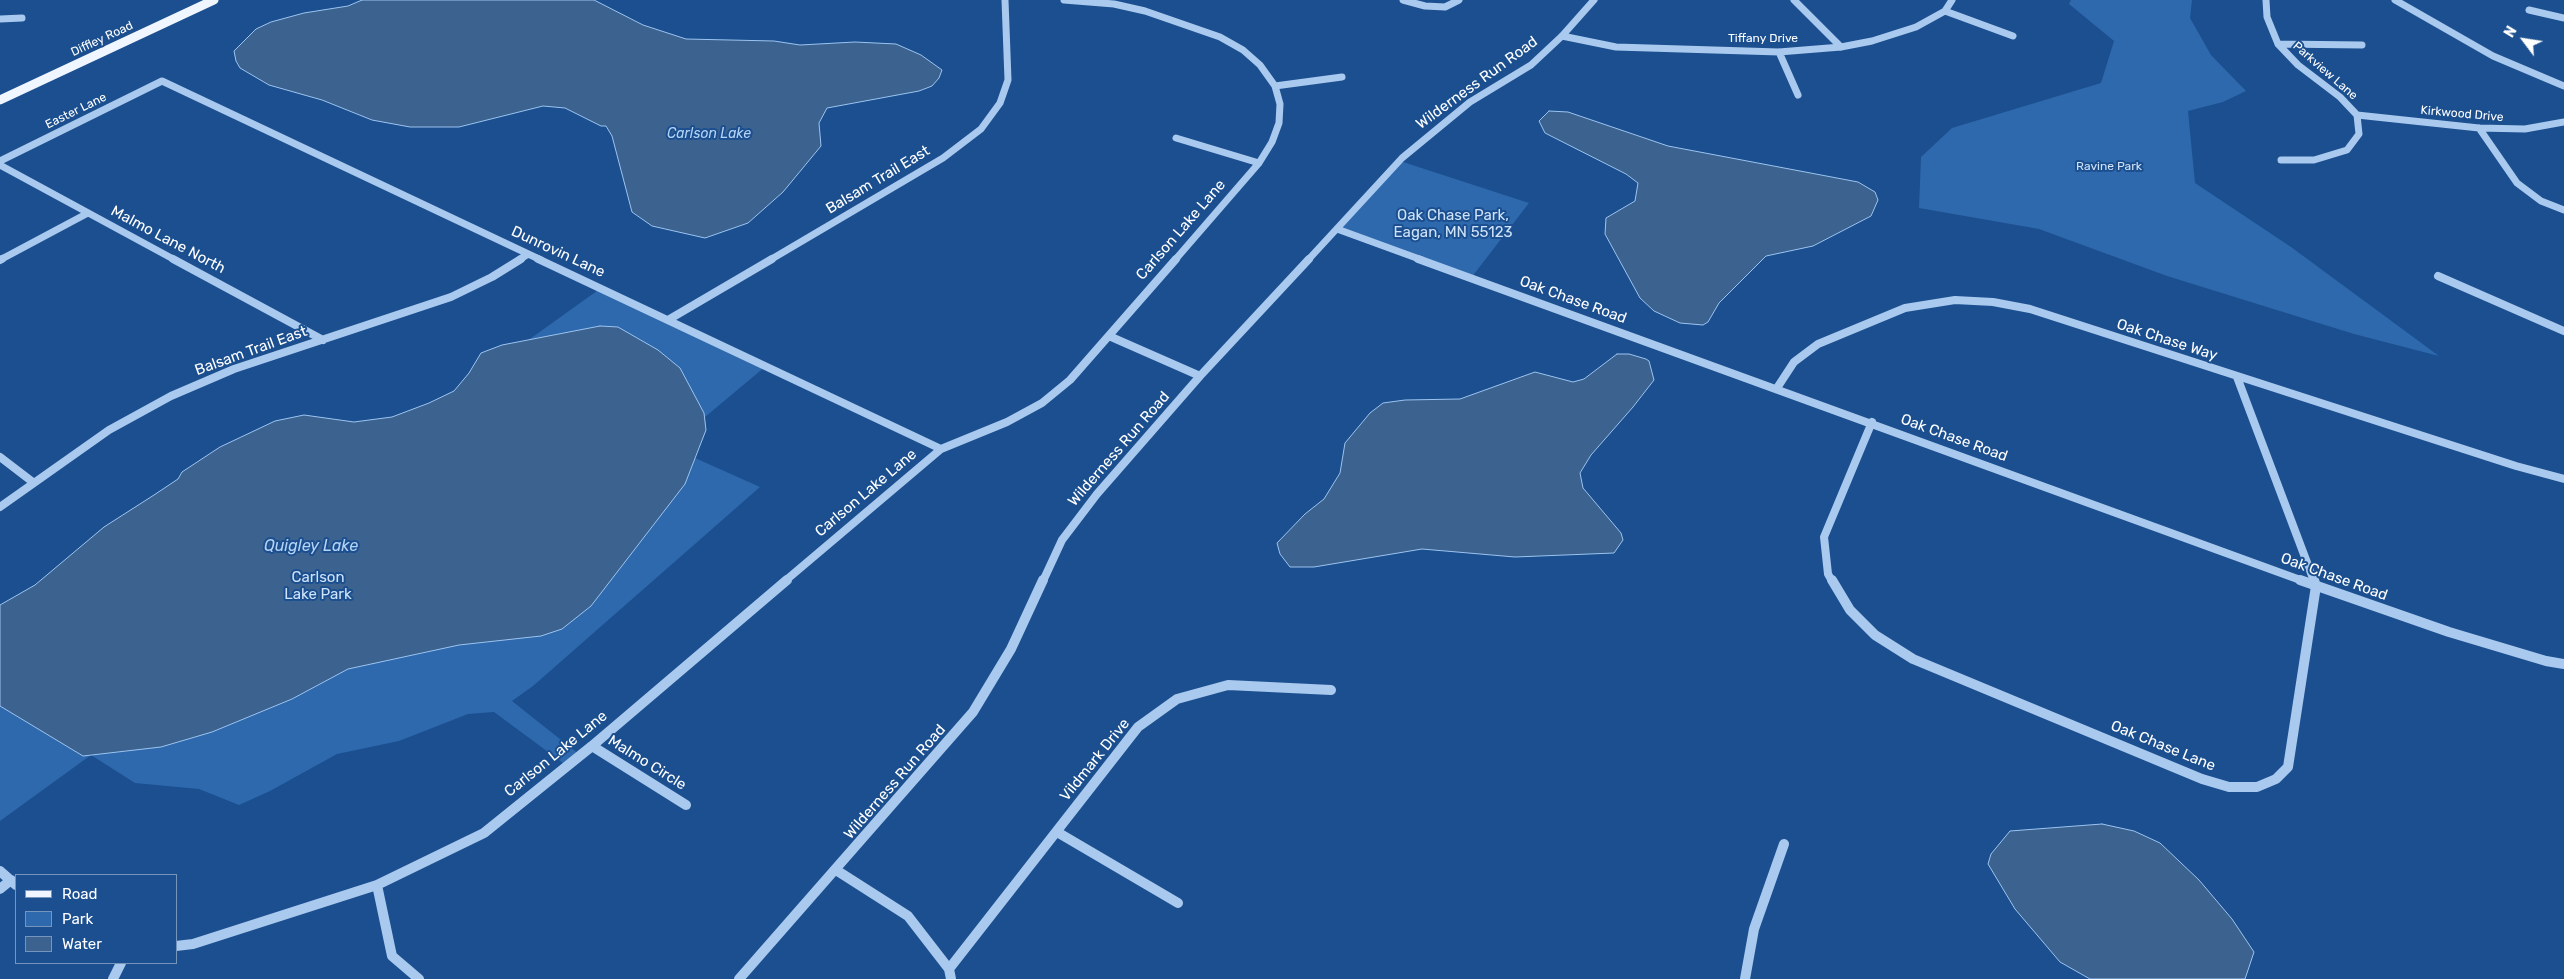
<!DOCTYPE html>
<html>
<head>
<meta charset="utf-8">
<style>
	body { margin:0 }
	#map { position:relative; width:2564px; height:979px; overflow:hidden; background:#1b4f8f; font-family:Rubik,sans-serif }
	canvas { display:block }
	.legend { position:absolute; left:15px; top:874px; width:162px; height:90px; box-sizing:border-box; background:#1b4f8f; border:1px solid #7695bc; margin:0; padding:6px 9px; list-style:none; font-size:15px; color:#fff }
	.legend li { display:flex; align-items:center; gap:10px; height:25px }
	.legend b { width:25px; border:1px solid #7695bc }
	.north { position:absolute; left:2499px; top:15px; width:50px; height:50px; -webkit-text-stroke:4px #1b4f8f; paint-order:stroke; rotate:301deg; font-size:14px; font-weight:700; line-height:20px; text-align:center; color:#fff }
	.north::after { content:''; display:block; margin:auto; width:18px; height:22px; background:#fff; clip-path:polygon(50% 0,100% 100%,50% 72%,0 100%) }
</style>
</head>
<body>
<div id="map">
<canvas width="2564" height="979"></canvas>
<ul class="legend">
<li><b style="height:6px;background:#f0f6ff"></b>Road</li>
<li><b style="height:14px;background:#2e69ad"></b>Park</li>
<li><b style="height:14px;background:#3c6290"></b>Water</li>
</ul>
<div class="north">N</div>
</div>
<script>
const ctx = document.querySelector('canvas').getContext('2d');
ctx.lineJoin = 'round';
function fill(path, color) { ctx.fillStyle = color; ctx.fill(path, 'evenodd'); }
const poly = rows => new Path2D(rows.map(r => 'M' + r).join(''));
function trace(path, color, width, dash) { ctx.strokeStyle = color; ctx.lineWidth = width; ctx.lineCap = dash ? 'butt' : 'round'; ctx.setLineDash(dash || []); ctx.stroke(path); }
function drawText(font, color, halo, rows, align = 'center') {
  ctx.font = font + ' Rubik,sans-serif'; ctx.lineWidth = 4; ctx.setLineDash([]); ctx.textBaseline = 'middle'; ctx.strokeStyle = halo; ctx.fillStyle = color; for (const [text, x, y, turn = 0] of rows) {
    ctx.save(); ctx.translate(x, y); ctx.rotate((+turn || 0) * Math.PI / 180); ctx.textAlign = isNaN(turn) ? turn : align; if (halo) ctx.strokeText(text, 0, 0); ctx.fillText(text, 0, 0); ctx.restore();
  }
}
const green = poly([
	[2071,0,2192,0,2190,18,2211,55,2246,91,2223,102,2188,111,2195,183,2291,247,2439,356,2354,334,2167,276,2039,229,1919,208,1921,157,1952,128,2101,83,2114,41,2069,4],
	[1400,161,1529,203,1471,278,1337,229],
	[601,288,766,366,705,417,706,430,695,458,760,487,533,686,512,701,580,755,567,766,494,712,468,714,399,741,337,754,270,791,239,805,199,789,135,783,91,755,0,821,0,605,35,585,104,527,154,495,178,479,182,472,220,447,275,421,304,415,354,422,392,417,429,403,454,391,469,373,481,353,502,345,527,341]
]);
const water = poly([
	[362,0,594,0,643,25,686,39,774,41,800,45,855,42,896,44,921,55,942,70,939,78,932,86,919,91,827,108,819,123,821,146,783,192,748,223,705,238,652,226,632,212,612,136,606,126,601,126,565,108,543,106,459,127,410,127,372,120,322,100,269,85,240,68,236,61,234,51,256,29,271,22,304,13,348,6,362,0],
	[1549,111,1568,112,1668,146,1858,182,1875,192,1878,200,1871,216,1813,246,1766,256,1719,303,1708,322,1703,325,1680,323,1654,311,1640,298,1605,234,1606,218,1635,201,1638,183,1626,174,1545,133,1539,121,1549,111],
	[600,326,618,327,658,350,680,368,704,413,706,430,685,484,591,606,562,629,541,636,459,645,348,669,292,699,212,732,161,747,83,756,0,706,0,605,35,585,104,527,154,495,178,479,182,472,220,447,275,421,304,415,354,422,392,417,429,403,454,391,469,373,481,353,502,345,600,326],
	[1617,354,1629,354,1646,359,1649,361,1654,380,1633,407,1591,455,1580,473,1583,488,1621,533,1623,540,1614,553,1515,557,1422,549,1314,567,1290,567,1280,554,1277,543,1305,514,1324,499,1340,473,1345,443,1370,413,1383,403,1405,400,1460,399,1535,372,1573,382,1584,379,1617,354],
	[2102,824,2134,831,2160,843,2199,880,2232,919,2254,952,2245,979,2090,979,2060,962,2015,909,1988,864,1991,854,2010,831,2102,824]
]);
const minorFar2 = poly([
	[1064,0,1114,4,1145,11,1220,37,1243,50,1260,65,1275,86,1280,104,1279,123,1272,142,1259,163,1175,260],
	[1403,0,1425,6,1445,7,1459,0],
	[1794,0,1841,47],
	[2266,0,2267,17,2278,44,2298,65,2340,97,2357,115,2359,134,2347,150,2314,160,2281,160],
	[2395,0,2493,56,2564,86],
	[2529,10,2564,18],
	[1945,11,2013,36],
	[0,19,22,18],
	[1562,36,1616,47,1779,52,1841,47,1872,41,1916,27,1945,11,1952,0],
	[2278,44,2362,45],
	[1779,52,1798,95],
	[1275,86,1342,77],
	[2357,115,2479,128,2525,129,2564,122],
	[2479,128,2517,183,2541,201,2564,210],
	[1176,138,1259,163],
	[0,161,162,81,541,260],
	[0,165,175,260],
	[1337,229,1422,260],
	[0,260,88,213],
	[519,260,528,254],
	[770,260,943,158,981,129,1000,103,1008,80,1005,0],
	[1308,260,1402,158,1470,102,1531,65,1562,36,1594,0]
]);
const minorFar1 = poly([
	[173,259,323,340],
	[538,259,941,449],
	[1418,259,2303,581],
	[0,260,2,259],
	[2438,276,2564,331],
	[668,320,772,259],
	[1109,336,1200,376],
	[2237,377,2314,581],
	[1777,388,1794,362,1818,344,1905,308,1955,300,1993,302,2030,309,2516,466,2564,479],
	[0,457,34,483],
	[0,507,109,430,171,396,234,369,451,297,492,277,521,259],
	[785,581,941,449,1007,422,1042,403,1070,380,1176,259],
	[1043,581,1062,540,1097,494,1200,376,1309,259],
	[1832,581,1828,574,1824,537,1872,422]
]);
const minor = poly([
	[1832,580,1850,610,1875,635,1913,659,2202,779,2229,787,2257,787,2276,779,2288,767,2316,586,2314,580],
	[2300,580,2449,632,2546,661,2564,664],
	[592,746,686,805],
	[1057,832,1178,903],
	[836,870,908,916,949,969,951,979],
	[0,871,16,885],
	[377,885,392,956,419,979],
	[0,889,11,880],
	[176,946,193,944,377,885,484,833,592,746,787,580],
	[949,969,1138,727,1177,699,1228,685,1331,690],
	[113,979,121,963],
	[739,979,973,712,1011,649,1043,580],
	[1745,979,1754,929,1784,844]
]);
const major = poly([
	[0,100,214,0]
]);
const farStreetnames = [
	["Diffley Road",102,39,-25],
	["Tiffany Drive",1763,39],
	["Parkview Lane",2325,71,41],
	["Easter Lane",76,111,-26],
	["Kirkwood Drive",2462,114,5]
];
const farParknames = [
	["Ravine Park",2109,167]
];
const farWaternames = [
	["Carlson Lake",709,134]
];
const streetNames = [
	["Wilderness Run Road",1477,83,-36],
	["Balsam Trail East",878,180,-31],
	["Carlson Lake Lane",1181,230,-49],
	["Malmo Lane North",168,240,28],
	["Dunrovin Lane",558,252,25],
	["Oak Chase Road",1573,300,20],
	["Oak Chase Way",2167,340,18],
	["Balsam Trail East",251,351,-20],
	["Oak Chase Road",1954,438,20],
	["Wilderness Run Road",1119,449,-49],
	["Carlson Lake Lane",866,493,-40],
	["Oak Chase Road",2334,577,20],
	["Oak Chase Lane",2163,746,22],
	["Carlson Lake Lane",556,754,-39],
	["Vildmark Drive",1095,760,-51],
	["Malmo Circle",647,763,32],
	["Wilderness Run Road",895,782,-49]
];
const parkNames = [
	["Oak Chase Park,",1453,216],
	["Eagan, MN 55123",1453,233],
	["Carlson",318,578],
	["Lake Park",318,595]
];
const waterNames = [
	["Quigley Lake",311,546]
];
fill(green, '#2e69ad');
fill(water, '#3c6290');
trace(water, '#9cc4f0', 1);
trace(minorFar2, '#a9c9ee', 7);
trace(minorFar1, '#a9c9ee', 8);
trace(minor, '#a9c9ee', 10);
trace(major, '#f0f6ff', 9);
drawText('12px', '#fff', '#1b4f8f', farStreetnames);
drawText('12px', '#cfe3fa', '#1b4f8f', farParknames);
drawText('italic 14px', '#b5d3f5', '#1b4f8f', farWaternames);
drawText('15px', '#fff', '#1b4f8f', streetNames);
drawText('15px', '#cfe3fa', '#1b4f8f', parkNames);
drawText('italic 16px', '#b5d3f5', '#1b4f8f', waterNames);
</script>
</body>
</html>
